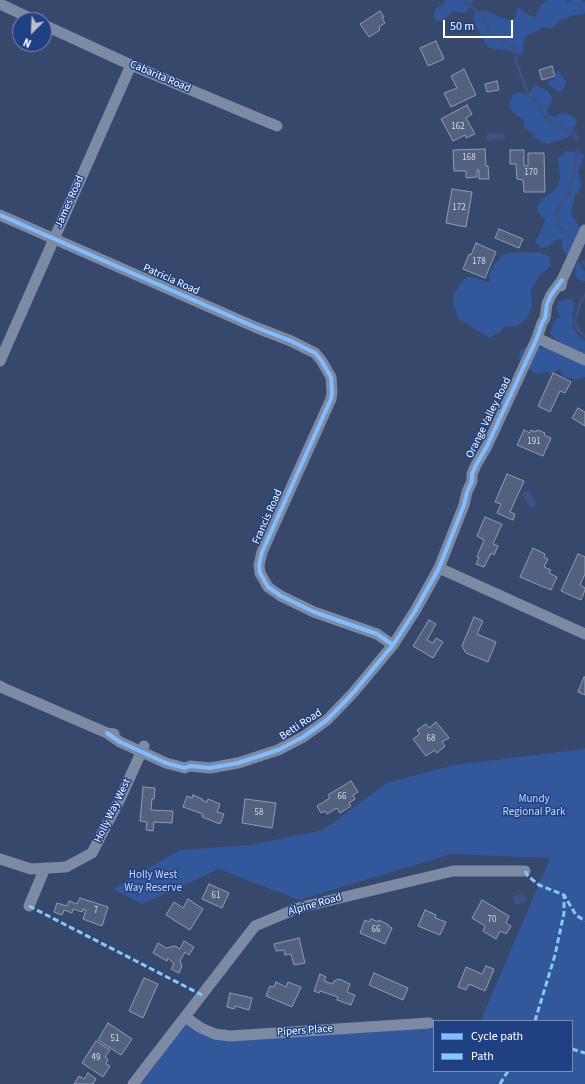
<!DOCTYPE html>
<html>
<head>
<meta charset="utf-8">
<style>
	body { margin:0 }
	#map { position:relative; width:585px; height:1084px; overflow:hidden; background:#36496d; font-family:"Source Sans 3",sans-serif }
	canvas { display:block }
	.legend { position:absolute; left:433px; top:1020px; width:140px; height:52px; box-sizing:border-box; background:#1f4184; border:1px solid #798db5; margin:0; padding:5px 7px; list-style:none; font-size:12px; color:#fff }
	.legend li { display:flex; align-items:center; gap:8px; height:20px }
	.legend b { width:20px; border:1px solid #798db5 }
	.north { position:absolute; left:12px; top:12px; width:40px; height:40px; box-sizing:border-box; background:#1f4184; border:1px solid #798db5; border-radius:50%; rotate:204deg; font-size:11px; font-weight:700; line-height:16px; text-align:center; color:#fff }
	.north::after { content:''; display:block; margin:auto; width:14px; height:18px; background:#b9bfcc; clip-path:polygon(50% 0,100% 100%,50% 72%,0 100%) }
	.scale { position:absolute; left:443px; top:20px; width:70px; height:18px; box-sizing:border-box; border:2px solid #fff; border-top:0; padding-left:5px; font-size:12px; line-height:14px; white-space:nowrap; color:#fff; -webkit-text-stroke:3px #1f4184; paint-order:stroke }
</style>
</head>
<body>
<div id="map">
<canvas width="585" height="1084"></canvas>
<ul class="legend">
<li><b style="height:5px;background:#80bcff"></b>Cycle path</li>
<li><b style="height:5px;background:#80caff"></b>Path</li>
</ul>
<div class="north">N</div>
<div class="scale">50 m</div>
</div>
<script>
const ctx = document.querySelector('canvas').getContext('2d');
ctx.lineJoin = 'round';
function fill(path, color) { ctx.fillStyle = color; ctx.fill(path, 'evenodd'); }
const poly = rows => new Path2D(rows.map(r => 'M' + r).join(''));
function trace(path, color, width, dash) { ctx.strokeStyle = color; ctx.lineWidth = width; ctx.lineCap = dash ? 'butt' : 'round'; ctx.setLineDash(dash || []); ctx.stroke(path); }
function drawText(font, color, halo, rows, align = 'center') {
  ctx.font = font + ' "Source Sans 3",sans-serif'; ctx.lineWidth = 3; ctx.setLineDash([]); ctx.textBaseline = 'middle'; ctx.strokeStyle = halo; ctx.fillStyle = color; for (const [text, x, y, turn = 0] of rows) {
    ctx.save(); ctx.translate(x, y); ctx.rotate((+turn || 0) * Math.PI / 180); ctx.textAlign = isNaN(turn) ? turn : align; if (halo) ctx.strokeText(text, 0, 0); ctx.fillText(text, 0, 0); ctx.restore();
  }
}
const green = poly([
	[446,0,478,0,474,0,470,7,465,12,462,13,454,11,445,19,442,21,438,21,435,19,434,12,436,8,442,5],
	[547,0,565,0,568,2,570,0,582,0,585,2,585,13,582,15,574,15,568,17,563,20,560,20,555,26,551,28,543,27,541,29,527,36,524,41,523,46,524,51,521,55,506,50,489,48,481,36,473,18,474,14,480,11,487,11,505,19,512,20,516,17,517,9,519,7,527,14,536,17,538,8],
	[557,71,559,72,566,82,564,88,562,91,558,91,547,84,550,80,555,78],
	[536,85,548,91,552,97,552,99,547,112,549,115,555,116,564,113,575,118,577,122,570,136,568,137,548,144,540,141,534,137,533,134,524,127,524,120,515,114,510,108,510,102,513,94,519,92,525,94,530,92,534,86],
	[566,151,582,154,584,156,578,173,581,184,581,188,575,196,571,210,572,216,576,221,579,228,579,233,570,254,568,255,562,249,562,239,556,240,549,246,544,248,540,247,535,242,543,227,545,219,537,211,537,207,542,199,552,192,558,186,560,177,558,158],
	[539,252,550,257,551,263,550,267,540,275,531,290,532,307,527,318,518,326,504,327,499,333,489,338,458,318,455,309,453,302,454,293,461,283,467,277,473,277,487,282,490,280,489,275,494,265,502,255,510,253],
	[578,262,580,263,585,272,585,281,579,280,575,275,575,267],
	[564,299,569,299,573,301,575,305,572,315,573,326,577,334,585,341,585,355,559,343,550,333,553,323,556,319,560,318,556,307,559,302],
	[530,345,541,349,543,347,585,363,585,377,576,380,571,378,564,378,560,369,550,374,547,371,538,374,534,373,522,362,519,359,520,351,524,348],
	[585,749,585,1084,133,1084,185,1017,215,1034,434,1022,434,1071,572,1071,572,1021,457,1021,481,1020,550,858,451,854,299,900,219,869,142,904,113,889,180,850,251,845,323,830,387,783,454,765]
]);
const water = poly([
	[504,133,505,139,487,141,487,134],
	[529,490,537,504,531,508,522,494],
	[524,893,527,901,515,905,512,897]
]);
const stream = poly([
	[463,0,473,8,483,17,486,23,489,32,493,37,513,47,517,64,528,94,537,104,545,117,548,120,573,132,576,136,577,140],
	[575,244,559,225,556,213,568,193,573,177,577,150],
	[583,261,585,265],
	[585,295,580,303,575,321,578,329,585,337]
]);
const building = poly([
	[380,11,384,17,382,18,385,23,379,27,380,30,369,37,360,24,380,11],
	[436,41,444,59,428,66,420,48,436,41],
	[552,66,555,76,542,80,539,70,552,66],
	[464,69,476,95,451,107,444,93,457,88,451,76,464,69],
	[497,81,499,90,487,92,485,84,497,81],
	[467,105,472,114,466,118,475,134,466,138,465,135,453,141,441,119,467,105],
	[485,149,486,166,488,166,489,179,479,179,479,170,477,170,477,177,466,178,466,171,454,171,453,150,485,149],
	[510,150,524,150,524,166,528,166,528,153,544,153,545,192,524,192,523,180,517,179,516,164,510,164,510,150],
	[452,189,472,192,466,227,446,223,452,189],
	[499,229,523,239,519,248,495,238,499,229],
	[476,243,496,252,485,278,463,269,469,254,471,255,476,243],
	[553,373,571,382,565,393,560,391,550,412,538,406,553,373],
	[578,408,585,412,585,426,572,418,578,408],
	[524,430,530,433,531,430,536,432,537,430,545,433,544,435,551,438,543,456,517,445,524,430],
	[507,474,524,481,510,512,515,514,513,520,497,513,501,504,495,502,507,474],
	[485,517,502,524,493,544,498,546,494,555,491,553,484,567,476,564,479,558,477,557,484,540,477,536,485,517],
	[533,548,545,554,544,557,548,559,544,567,551,570,549,573,557,577,551,590,520,577,533,548],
	[578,554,585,557,585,574,580,585,585,588,585,590,581,600,561,591,578,554],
	[474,617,483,621,477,634,496,642,488,662,466,653,462,646,474,617],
	[429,620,436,624,427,640,433,643,436,638,443,642,433,658,413,646,429,620],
	[584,677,585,677,585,695,578,692,584,677],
	[436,722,449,738,442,742,445,746,437,753,435,750,426,756,413,739,420,734,417,730,426,724,429,728,436,722],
	[351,781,358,792,353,795,355,799,349,803,351,806,340,813,337,808,327,814,325,811,321,813,317,806,330,798,328,795,351,781],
	[143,787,155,788,154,799,152,799,151,810,173,811,172,823,154,822,153,831,146,830,147,822,140,821,143,787],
	[193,795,202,799,202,800,207,802,208,799,220,804,217,812,224,814,220,824,202,817,203,814,183,807,187,796,192,798,193,795],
	[245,799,276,803,272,828,242,823,245,799],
	[209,884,229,893,222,908,202,899,209,884],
	[80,898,108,907,102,926,83,919,86,910,83,909,82,912,73,909,72,913,64,910,62,915,54,912,57,903,67,906,69,901,77,904,80,898],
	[188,899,203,909,190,930,166,915,174,902,183,908,188,899],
	[482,900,509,916,506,923,511,926,506,934,500,931,496,939,483,931,485,926,472,918,482,900],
	[425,910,436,915,435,918,446,922,440,935,418,926,425,910],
	[371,919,379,922,379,920,389,925,388,926,392,928,385,944,360,933,365,920,369,922,371,919],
	[299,938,305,963,294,965,291,954,285,955,284,950,276,951,274,944,299,938],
	[184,941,194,947,189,955,185,952,180,961,182,966,179,973,171,969,174,964,168,958,167,961,153,953,158,943,166,948,175,946,180,949,184,941],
	[486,966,494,969,485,991,469,984,466,990,458,987,466,967,482,974,486,966],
	[374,973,408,988,403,1000,369,985,374,973],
	[320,974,326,977,324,981,333,984,334,981,339,979,350,984,347,992,355,995,351,1005,337,1000,338,997,320,991,319,993,314,991,320,974],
	[144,978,158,984,143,1018,129,1011,144,978],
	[276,982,286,987,288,982,301,987,292,1007,266,996,270,986,274,987,276,982],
	[230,993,252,998,249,1010,235,1006,234,1009,227,1007,230,993],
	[108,1023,132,1039,121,1055,98,1040,108,1023],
	[96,1041,110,1050,105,1057,108,1059,106,1064,110,1066,103,1077,82,1063,96,1041],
	[88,1073,96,1079,93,1084,74,1084,79,1076,84,1079,88,1073]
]);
const minor = poly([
	[0,4,34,20],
	[44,25,131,65,277,126],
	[0,215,255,327,291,341,315,353,321,360,331,377,332,392,331,399,262,552,259,565,260,573,268,587,281,596,314,612,377,634,393,645],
	[561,286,562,280,585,230],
	[537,338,585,360],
	[0,361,131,65],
	[439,568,585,634],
	[0,686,3,688,107,733,114,734],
	[107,733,120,742,166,763,185,768,190,766,210,768,238,763,278,750,303,737,327,720,353,693,393,645,415,611,439,568,464,505,467,492,472,481,472,474,476,465,487,446,537,338,542,323,545,318,547,304,551,295,562,280],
	[0,859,31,869,66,867,92,853,120,799,144,746],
	[29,906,45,868],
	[185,1017,201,1028,215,1034,230,1036,429,1023],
	[133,1084,255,926,298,908,453,871,525,871]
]);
const quiet = poly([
	[525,871,528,876,539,885,564,895,576,915,585,921],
	[29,906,202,995],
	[535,1021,555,955,564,913,564,895],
	[572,1049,585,1053],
	[500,1084,508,1071]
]);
const cycleway = poly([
	[0,215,255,327,291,341,315,353,321,360,331,377,332,392,331,399,262,552,259,565,260,573,268,587,281,596,314,612,377,634,393,645],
	[107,733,120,742,166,763,185,768,190,766,210,768,238,763,278,750,303,737,327,720,353,693,393,645,415,611,439,568,464,505,467,492,472,481,472,474,476,465,487,446,537,338,542,323,545,318,547,304,551,295,562,280]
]);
const numberNames = [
	["162",458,127],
	["168",469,158],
	["170",531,173],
	["172",459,208],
	["178",479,262],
	["191",534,442],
	["68",431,739],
	["66",342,797],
	["58",259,813],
	["61",216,896],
	["7",96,911],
	["70",492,920],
	["66",376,930],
	["51",115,1039],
	["49",96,1058]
];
const streetNames = [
	["Cabarita Road",160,77,23],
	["James Road",70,202,-66],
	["Patricia Road",171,280,24],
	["Orange Valley Road",489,418,-64],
	["Francis Road",268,517,-66],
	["Betti Road",301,725,-33],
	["Holly Way West",113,811,-64],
	["Alpine Road",315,905,-16],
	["Pipers Place",305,1031,-4]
];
const parkNames = [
	["Mundy",534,800],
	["Regional Park",534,813],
	["Holly West",153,876],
	["Way Reserve",153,889]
];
fill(green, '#33579b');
fill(water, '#3b5283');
trace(stream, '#3b5283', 3);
fill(building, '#52617e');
trace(building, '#909cb1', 1);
trace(minor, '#7c8aa3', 11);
trace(quiet, '#80caff', 3, [6, 3]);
trace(cycleway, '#80bcff', 4);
drawText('9px', '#d4d8df', null, numberNames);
drawText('11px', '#fff', '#1f4184', streetNames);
drawText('11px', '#cbdaf7', '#1f4184', parkNames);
</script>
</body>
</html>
